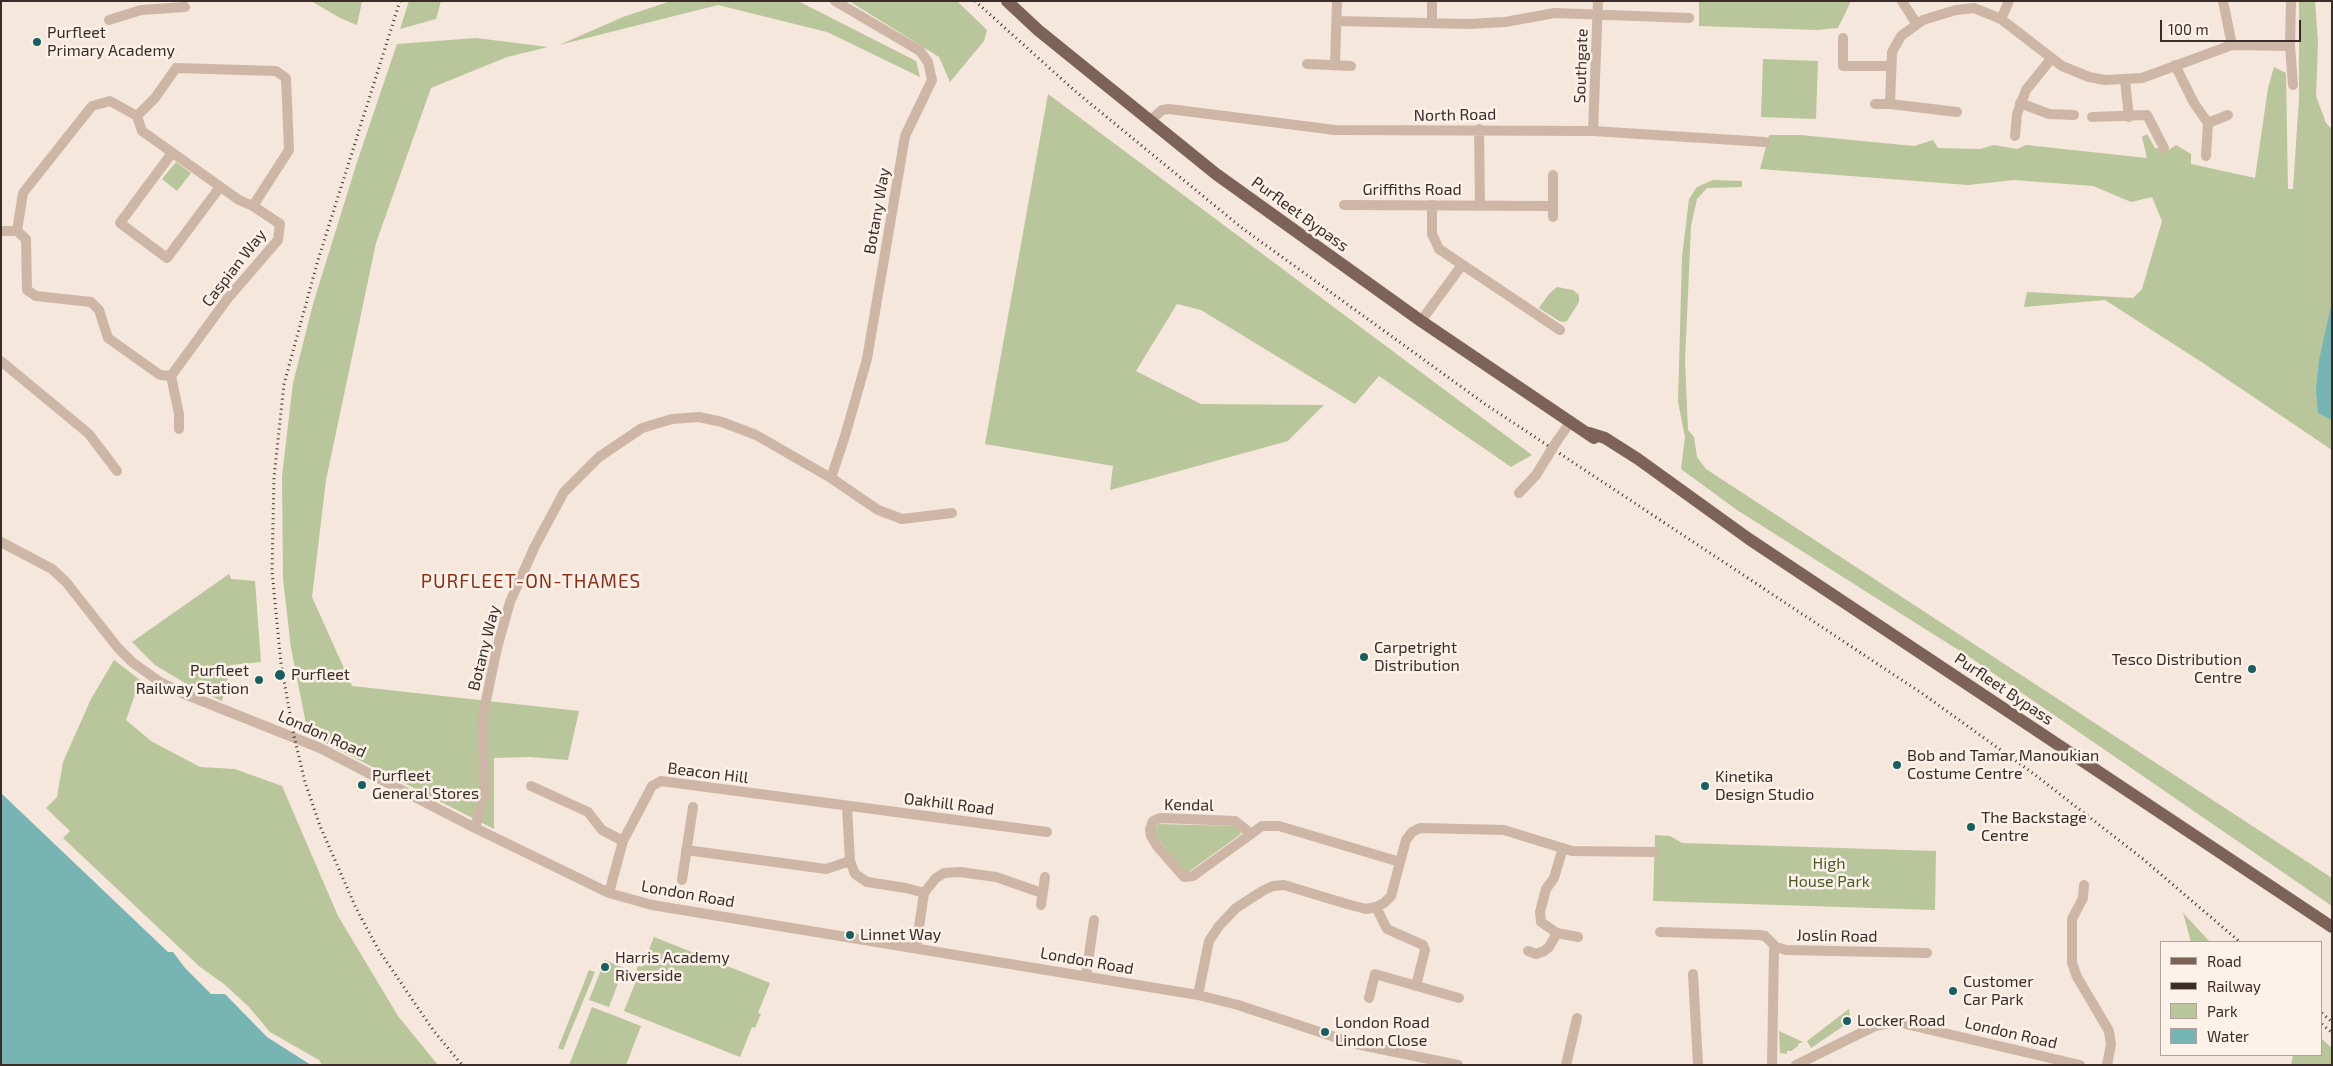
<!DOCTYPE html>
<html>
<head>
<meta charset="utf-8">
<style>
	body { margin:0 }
	#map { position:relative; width:2333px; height:1066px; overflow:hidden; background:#f5e7db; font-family:"Exo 2",sans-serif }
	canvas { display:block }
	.frame { position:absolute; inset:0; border:2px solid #3a2c28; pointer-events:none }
	.legend { position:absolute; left:2160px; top:941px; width:162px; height:115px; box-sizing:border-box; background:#fcf2e9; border:1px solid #aea39c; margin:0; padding:6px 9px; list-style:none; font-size:15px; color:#3a2c28 }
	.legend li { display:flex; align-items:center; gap:10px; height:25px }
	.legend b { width:25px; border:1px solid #aea39c }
	.scale { position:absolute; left:2160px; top:20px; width:141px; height:22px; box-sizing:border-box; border:2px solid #3a2c28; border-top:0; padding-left:6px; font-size:15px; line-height:18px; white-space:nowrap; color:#3a2c28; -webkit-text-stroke:4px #fcf2e9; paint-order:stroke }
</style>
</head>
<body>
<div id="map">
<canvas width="2333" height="1066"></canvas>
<div class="frame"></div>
<ul class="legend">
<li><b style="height:6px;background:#7d6257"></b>Road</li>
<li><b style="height:6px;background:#3a2c28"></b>Railway</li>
<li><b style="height:14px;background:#b9c59a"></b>Park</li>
<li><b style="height:14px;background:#77b5b4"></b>Water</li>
</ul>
<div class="scale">100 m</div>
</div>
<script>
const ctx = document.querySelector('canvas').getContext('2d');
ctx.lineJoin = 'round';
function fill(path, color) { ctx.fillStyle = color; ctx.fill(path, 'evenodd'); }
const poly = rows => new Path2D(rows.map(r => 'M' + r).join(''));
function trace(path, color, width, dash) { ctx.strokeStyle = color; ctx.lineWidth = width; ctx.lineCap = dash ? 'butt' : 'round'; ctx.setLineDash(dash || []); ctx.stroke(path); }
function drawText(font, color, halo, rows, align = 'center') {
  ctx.font = font + ' "Exo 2",sans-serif'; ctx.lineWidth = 5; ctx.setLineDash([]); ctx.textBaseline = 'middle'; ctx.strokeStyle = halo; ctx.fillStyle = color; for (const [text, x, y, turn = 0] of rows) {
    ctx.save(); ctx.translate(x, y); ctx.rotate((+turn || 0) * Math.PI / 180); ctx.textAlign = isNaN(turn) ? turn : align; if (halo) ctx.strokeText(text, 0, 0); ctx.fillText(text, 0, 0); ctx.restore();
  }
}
const green = poly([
	[308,1,362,1,357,25,340,18,313,2],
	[409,1,441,1,436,19,400,29],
	[671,1,798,1,916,61,920,77,827,32,718,5,559,45,623,17],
	[849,1,957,1,987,30,984,41,950,82,939,57],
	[1699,1,1851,1,1838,28,1817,30,1699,26],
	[2299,1,2315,1,2318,42,2316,96,2326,123,2332,129,2332,450,2203,363,2105,300,2024,307,2027,292,2133,298,2142,289,2162,221,2152,197,2131,202,2093,186,2014,180,1968,185,1760,169,1769,135,1800,135,1914,146,1933,140,1938,148,1980,149,1994,145,2017,149,2026,145,2147,158,2142,137,2147,134,2155,148,2169,150,2176,145,2191,154,2191,164,2255,178,2268,88,2274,67,2286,73,2288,189,2293,189,2299,98],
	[476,38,548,47,507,57,431,88,376,243,326,480,312,597,352,686,579,711,568,760,530,757,494,758,494,829,308,734,291,648,283,579,282,476,293,383,313,304,357,162,397,44],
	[1763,59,1818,61,1816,119,1761,117],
	[1048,94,1532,455,1511,467,1379,376,1355,404,1201,310,1177,304,1136,371,1201,404,1324,405,1288,441,1110,490,1113,466,985,444],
	[176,162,191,173,177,191,162,179],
	[1713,180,1742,181,1742,187,1707,188,1697,199,1691,226,1685,361,1688,430,1694,437,1697,457,1706,469,2332,878,2332,906,1971,658,1737,510,1681,469,1685,437,1678,402,1682,257,1689,199,1697,187],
	[1557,287,1573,290,1579,295,1579,302,1567,321,1563,322,1559,321,1539,308,1549,294],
	[229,574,231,579,255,581,261,662,231,665,222,701,190,686,155,665,132,642],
	[114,660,140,680,126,720,151,741,200,767,235,769,282,786,338,916,398,1016,438,1065,322,1065,319,1060,270,1032,249,1007,224,984,200,967,63,838,70,831,46,808,57,797,63,762,91,699],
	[1158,824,1238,826,1241,834,1187,873,1182,870,1156,836,1154,830],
	[1655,835,1670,836,1682,843,1936,851,1935,910,1653,901],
	[2183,913,2210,942,2191,942],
	[654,937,770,983,758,1013,761,1014,755,1028,752,1027,740,1057,624,1011,636,981,633,979,638,966,642,967],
	[605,960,624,968,609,1007,589,1000],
	[589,970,595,972,563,1050,558,1048],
	[592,1007,641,1026,626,1065,569,1065],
	[1849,1009,1850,1018,1842,1027,1811,1048,1807,1041],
	[1779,1031,1803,1042,1798,1044,1798,1046,1791,1051,1787,1051,1787,1054,1780,1053],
	[2322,1039,2332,1048,2332,1065,2291,1065,2293,1055,2322,1055]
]);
const water = poly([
	[2331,306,2332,310,2332,420,2318,413,2316,390,2319,360],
	[1,793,168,952,173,952,185,968,211,994,225,994,267,1037,311,1065,1,1065]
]);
const minor = poly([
	[1902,1,1916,23],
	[2223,1,2232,45],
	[2291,1,2290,46,2293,85],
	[2001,19,2009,1],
	[109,20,141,10,185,7],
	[1337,21,1468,24,1505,22,1555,13,1689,18],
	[1432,23,1432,1],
	[1843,38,1843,66,1890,66],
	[1307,64,1351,66],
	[1335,65,1337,1],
	[2175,65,2194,103,2208,123,2206,156],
	[2125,80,2129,117],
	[2020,103,2049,114,2074,115],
	[1875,104,1890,104],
	[1957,112,1890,104,1892,52,1901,36,1923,20,1956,10,1974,8,2001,19,2062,66,2089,77,2105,80,2142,78,2232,45,2290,46],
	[137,116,142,131,239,200,253,206],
	[2092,117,2147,115,2164,148],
	[1151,120,1162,110,1169,109,1335,130,1593,131,1765,142],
	[2208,123,2228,115],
	[1479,129,1480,206],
	[1593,131,1598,1],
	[2015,136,2017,114,2026,90,2051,59],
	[172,153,120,223,167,258,220,187],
	[1344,205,1553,206],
	[1432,205,1432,234,1439,249,1560,330],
	[1553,217,1553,175],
	[1,231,17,231,26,239,27,290,36,296,91,302,99,310,108,338,160,375,171,376,228,298,278,240,280,224,253,206,289,150,286,78,276,71,176,68,155,98,137,116,110,101,92,106,23,193,17,231],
	[1421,321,1462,265],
	[1,361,89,434,117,471],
	[171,376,179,414,179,429],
	[1557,441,1571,421],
	[831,478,845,436,867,359,905,136,932,80,928,62,920,51,835,1],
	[1519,493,1536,475],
	[1,542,52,569,66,582,118,648,132,662,160,682,182,693,320,748,475,828,609,893,652,905,1198,995,1238,1005,1356,1044,1458,1065],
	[531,786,588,812,602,830,623,841],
	[847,806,850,861,855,874,867,882,906,888,924,893,916,948],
	[475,828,484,797,483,715,497,648,510,602,535,546,564,492,599,457,642,428,672,419,699,417,722,422,756,435,831,478,878,510,902,519,952,513],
	[1250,833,1235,821,1160,818,1153,821,1150,829,1151,836,1157,846,1184,877,1193,876,1262,826,1279,826,1400,862],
	[1563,848,1554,878,1546,889,1540,912,1541,922,1557,933,1578,937],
	[686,850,826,869,850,861],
	[682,880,693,807],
	[2084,885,2083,898,2072,919,2072,963,2077,977,2109,1031,2111,1045,2107,1065],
	[609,893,623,841,652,786,661,781,1047,832],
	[924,893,936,878,944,873,960,872,996,877,1042,893],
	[1041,905,1045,877],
	[1376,907,1387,929,1423,945,1425,950,1416,986],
	[1660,932,1760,935,1765,936,1776,947,1786,950,1927,953],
	[1528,951,1536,954,1544,951,1549,947,1557,933],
	[1693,974,1698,1065],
	[1086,976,1094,920],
	[1198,995,1209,941,1219,926,1236,908,1264,890,1273,886,1284,885,1347,904,1366,909,1376,907,1384,903,1391,896,1406,840,1412,832,1420,828,1504,830,1572,851,1654,852],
	[1369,998,1375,974,1459,998],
	[1566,1065,1577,1018],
	[1772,1065,1774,950,1776,947],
	[1796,1065,1875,1026,1897,1022,2080,1065]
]);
const major = poly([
	[1007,1,1038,30,1216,174,1421,321,1594,438],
	[1589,433,1605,438,1638,459,1749,539,2332,927]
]);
const rail = poly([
	[400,1,318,260,284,384,274,477,272,571,281,664,294,736,305,782,320,826,356,908,378,949,433,1030,462,1065],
	[975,1,1075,91,1242,228,1485,404,1923,694,2034,774,2143,859,2240,942],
	[2322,1013,2332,1022],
	[2322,1024,2332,1033]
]);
const minorBridge = poly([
	[1536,475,1557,441]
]);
const markers = [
	[37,42,5,"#185f60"],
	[1364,657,5,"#185f60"],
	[2252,669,5,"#185f60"],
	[280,675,6,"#185f60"],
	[259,680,5,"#185f60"],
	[1897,765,5,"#185f60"],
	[362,785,5,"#185f60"],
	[1705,786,5,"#185f60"],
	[1971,827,5,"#185f60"],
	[850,935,5,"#185f60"],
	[605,967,5,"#185f60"],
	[1953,991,5,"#185f60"],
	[1847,1021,5,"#185f60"],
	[1325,1032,5,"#185f60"]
];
const poiNames = [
	["Purfleet",47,33],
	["Primary Academy",47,51],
	["Carpetright",1374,648],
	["Distribution",1374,666],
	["Tesco Distribution",2242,660,"right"],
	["Centre",2242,678,"right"],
	["Purfleet",249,671,"right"],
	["Railway Station",249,689,"right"],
	["Purfleet",291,675],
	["Bob and Tamar Manoukian",1907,756],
	["Costume Centre",1907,774],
	["Purfleet",372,776],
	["General Stores",372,794],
	["Kinetika",1715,777],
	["Design Studio",1715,795],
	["The Backstage",1981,818],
	["Centre",1981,836],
	["Linnet Way",860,935],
	["Harris Academy",615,958],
	["Riverside",615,976],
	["Customer",1963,982],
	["Car Park",1963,1000],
	["Locker Road",1857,1021],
	["London Road",1335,1023],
	["Lindon Close",1335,1041]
];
const streetNames = [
	["Southgate",1581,66,-88],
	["North Road",1455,115,-1],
	["Griffiths Road",1412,190],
	["Botany Way",877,211,-80],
	["Purfleet Bypass",1300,214,36],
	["Caspian Way",234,268,-52],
	["Botany Way",484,648,-76],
	["Purfleet Bypass",2004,689,34],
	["London Road",322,734,24],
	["Beacon Hill",708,773,7],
	["Oakhill Road",949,804,7],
	["Kendal",1189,805,1],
	["London Road",688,894,10],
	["Joslin Road",1837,936,1],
	["London Road",1087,961,10],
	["London Road",2011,1033,13]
];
const parkNames = [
	["High",1829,864],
	["House Park",1829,882]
];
const quarterNames = [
	["PURFLEET-ON-THAMES",531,582]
];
fill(green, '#b9c59a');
fill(water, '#77b5b4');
trace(minor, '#ceb6a6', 10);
trace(major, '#7d6257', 12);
trace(rail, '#3a2c28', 3, [1, 4]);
trace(minorBridge, '#ceb6a6', 10);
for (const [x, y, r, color] of markers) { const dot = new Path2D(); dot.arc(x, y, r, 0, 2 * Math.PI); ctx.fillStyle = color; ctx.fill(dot); trace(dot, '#fcf2e9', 2); }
drawText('16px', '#3a2c28', '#fcf2e9', poiNames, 'left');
drawText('16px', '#3a2c28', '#fcf2e9', streetNames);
drawText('16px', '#4b5b28', '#fcf2e9', parkNames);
ctx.letterSpacing = '1px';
drawText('19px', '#912e18', '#fcf2e9', quarterNames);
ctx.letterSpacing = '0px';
</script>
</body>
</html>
